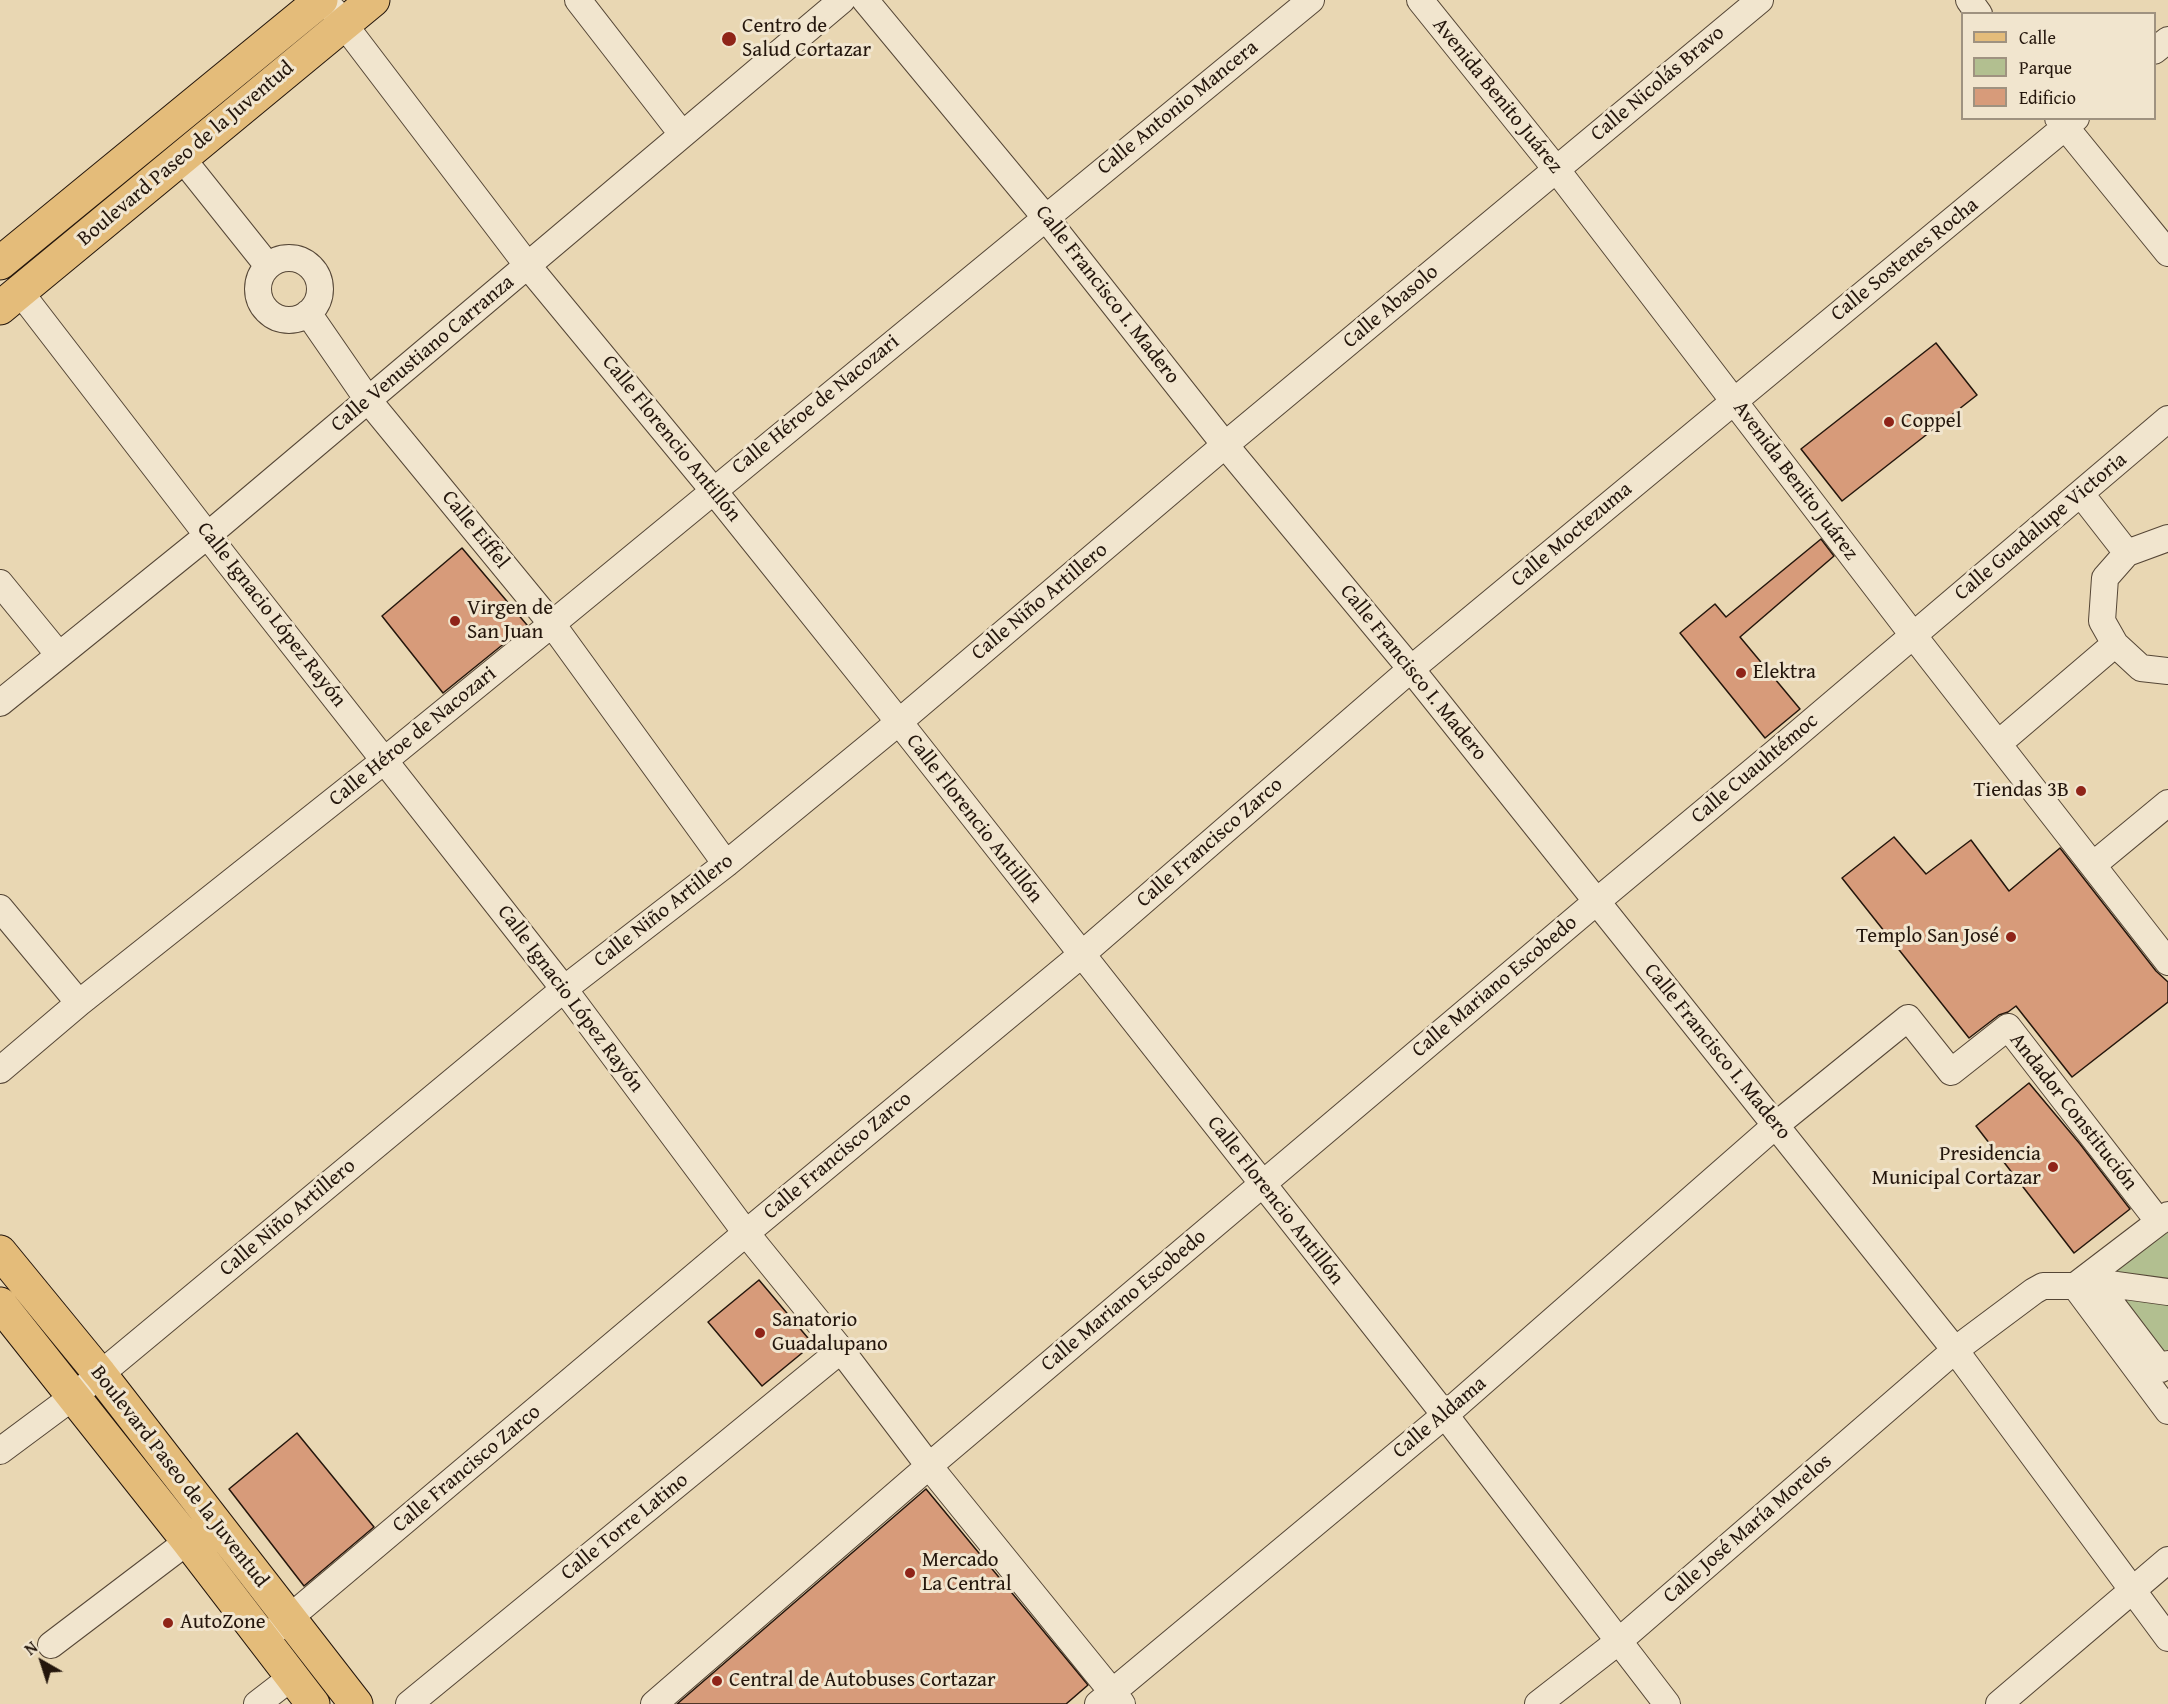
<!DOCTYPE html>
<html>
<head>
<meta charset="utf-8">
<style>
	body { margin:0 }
	#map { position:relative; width:2168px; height:1704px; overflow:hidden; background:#e9d7b3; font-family:"Gentium Book Plus",serif }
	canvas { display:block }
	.legend { position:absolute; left:1961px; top:12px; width:195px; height:108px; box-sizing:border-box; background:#f1e5ce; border:2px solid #9f9280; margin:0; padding:8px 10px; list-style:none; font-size:18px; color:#24160c }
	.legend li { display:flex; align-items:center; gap:12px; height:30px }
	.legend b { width:30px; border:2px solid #9f9280 }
	.north { position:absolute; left:12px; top:1632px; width:60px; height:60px; -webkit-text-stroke:4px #f1e5ce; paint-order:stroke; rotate:321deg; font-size:16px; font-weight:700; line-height:24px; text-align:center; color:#24160c }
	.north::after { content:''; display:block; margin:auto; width:21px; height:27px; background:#24160c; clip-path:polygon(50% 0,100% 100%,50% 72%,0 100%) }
</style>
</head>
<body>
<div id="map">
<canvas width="2168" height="1704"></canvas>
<ul class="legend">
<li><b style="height:8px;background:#e4bc7a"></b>Calle</li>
<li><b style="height:16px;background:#b2bf90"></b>Parque</li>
<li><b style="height:16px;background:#d79b7a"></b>Edificio</li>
</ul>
<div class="north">N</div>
</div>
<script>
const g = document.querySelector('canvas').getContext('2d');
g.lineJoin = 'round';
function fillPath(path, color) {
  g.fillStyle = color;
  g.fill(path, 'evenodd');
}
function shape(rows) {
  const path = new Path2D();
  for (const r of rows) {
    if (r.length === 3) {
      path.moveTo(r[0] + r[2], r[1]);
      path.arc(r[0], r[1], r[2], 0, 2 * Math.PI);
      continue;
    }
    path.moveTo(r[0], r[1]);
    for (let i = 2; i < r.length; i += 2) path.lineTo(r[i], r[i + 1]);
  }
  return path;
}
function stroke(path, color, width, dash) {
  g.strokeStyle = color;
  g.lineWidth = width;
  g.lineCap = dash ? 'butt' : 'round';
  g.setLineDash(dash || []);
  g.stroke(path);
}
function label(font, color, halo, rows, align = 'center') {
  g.font = font + ' "Gentium Book Plus",serif';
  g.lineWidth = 6;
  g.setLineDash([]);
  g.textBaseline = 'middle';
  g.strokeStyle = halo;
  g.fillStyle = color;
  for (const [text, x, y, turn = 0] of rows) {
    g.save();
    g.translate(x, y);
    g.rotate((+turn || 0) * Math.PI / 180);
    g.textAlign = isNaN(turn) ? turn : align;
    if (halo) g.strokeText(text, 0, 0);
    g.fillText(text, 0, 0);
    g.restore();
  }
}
fillPath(shape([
	[2168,1223,2168,1378,2095,1282]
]), '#b2bf90');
const building = shape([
	[1936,343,1977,395,1842,501,1801,449,1936,343],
	[1821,539,1834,556,1740,637,1800,709,1765,738,1680,633,1715,604,1726,617,1821,539],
	[462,548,527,625,443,693,382,616,462,548],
	[1894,837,1926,874,1971,840,2009,891,2060,848,2156,971,2168,982,2168,1002,2072,1077,2016,1006,2008,1012,1999,1015,1969,1038,1842,878,1894,837],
	[2029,1083,2080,1144,2130,1209,2074,1253,1976,1126,2029,1083],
	[759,1280,813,1344,762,1386,708,1322,759,1280],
	[297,1433,374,1527,304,1586,229,1489,297,1433],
	[926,1489,1088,1685,1066,1704,677,1704,926,1489]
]);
fillPath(building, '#d79b7a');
stroke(building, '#24160c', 1.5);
const minor = shape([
	[578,0,682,134],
	[865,0,1045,217,1225,445,1411,669,1955,1350,2168,1638],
	[1420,0,1556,169,1913,635,2168,962],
	[1969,0,1979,14],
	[333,10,528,266,713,490,899,722,1445,1415,1667,1704],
	[2154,51,2168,40],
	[2058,118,2168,253],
	[181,157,268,266],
	[289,289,31],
	[20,292,225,558,564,989,746,1233,841,1350,929,1466,1122,1704],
	[308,313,368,400,552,624,726,864],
	[2081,494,2127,553],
	[2168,538,2127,553,2105,578,2102,621,2115,644,2141,668,2168,671],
	[0,583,59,655],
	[0,703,208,535,842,0],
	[1999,743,2115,644],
	[2093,865,2168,803],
	[0,908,79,1003],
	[0,1070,79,1003,385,760,552,624,1311,0],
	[2075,1286,2168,1411],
	[2168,1292,2095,1282,2161,1369,2168,1364],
	[0,1451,74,1396,564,989,726,864,899,722,1225,445,1760,0],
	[275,1630,746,1233,1081,955,1411,669,2076,118],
	[51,1645,188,1541],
	[257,1704,292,1677],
	[409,1704,841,1350],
	[654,1704,929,1466,1596,902,1776,752,2168,419],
	[1098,1704,1445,1415,1776,1125,1908,1018,1951,1072,2008,1027,2159,1222],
	[1538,1704,1619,1641,1955,1350,2034,1291,2043,1286,2075,1286,2168,1215],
	[1999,1704,2168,1560]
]);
const major = shape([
	[0,263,321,0],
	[0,308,373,0],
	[0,1252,100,1374,356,1704],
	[0,1304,188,1541,313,1704]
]);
stroke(minor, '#554636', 28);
stroke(major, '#24160c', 35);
stroke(minor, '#f1e5ce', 26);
stroke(major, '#e4bc7a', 33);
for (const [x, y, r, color] of [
	[729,39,8,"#8f2418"],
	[1889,422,6,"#8f2418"],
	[455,621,6,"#8f2418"],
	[1741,673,6,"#8f2418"],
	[2081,791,6,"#8f2418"],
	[2011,937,6,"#8f2418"],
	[2053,1167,6,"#8f2418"],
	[760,1333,6,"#8f2418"],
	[910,1573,6,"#8f2418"],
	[168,1623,6,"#8f2418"],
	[717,1681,6,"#8f2418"]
]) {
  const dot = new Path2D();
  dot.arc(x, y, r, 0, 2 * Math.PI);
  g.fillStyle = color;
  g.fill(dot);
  stroke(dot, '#f1e5ce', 2);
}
label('21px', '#24160c', '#f1e5ce', [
	["Centro de",742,27],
	["Salud Cortazar",742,51],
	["Coppel",1901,422],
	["Virgen de",467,609],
	["San Juan",467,633],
	["Elektra",1753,673],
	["Tiendas 3B",2069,791,"right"],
	["Templo San José",1999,937,"right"],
	["Presidencia",2041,1155,"right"],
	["Municipal Cortazar",2041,1179,"right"],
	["Sanatorio",772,1321],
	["Guadalupano",772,1345],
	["Mercado",922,1561],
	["La Central",922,1585],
	["AutoZone",180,1623],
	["Central de Autobuses Cortazar",729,1681]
], 'left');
label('21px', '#24160c', '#f1e5ce', [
	["Calle Nicolás Bravo",1658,84,-40],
	["Avenida Benito Juárez",1497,96,51],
	["Calle Antonio Mancera",1178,108,-39],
	["Boulevard Paseo de la Juventud",186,154,-40],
	["Calle Sostenes Rocha",1905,260,-39],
	["Calle Francisco I. Madero",1107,295,52],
	["Calle Abasolo",1391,307,-40],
	["Calle Venustiano Carranza",423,354,-40],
	["Calle Héroe de Nacozari",816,405,-39],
	["Calle Florencio Antillón",671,439,51],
	["Avenida Benito Juárez",1795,481,53],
	["Calle Guadalupe Victoria",2041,527,-40],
	["Calle Eiffel",475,530,51],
	["Calle Moctezuma",1572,535,-40],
	["Calle Niño Artillero",1040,602,-40],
	["Calle Ignacio López Rayón",271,615,52],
	["Calle Francisco I. Madero",1413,673,51],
	["Calle Héroe de Nacozari",413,737,-39],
	["Calle Cuauhtémoc",1755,769,-40],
	["Calle Florencio Antillón",974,819,52],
	["Calle Francisco Zarco",1210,843,-41],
	["Calle Niño Artillero",664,911,-38],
	["Calle Mariano Escobedo",1495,987,-40],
	["Calle Ignacio López Rayón",570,999,53],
	["Calle Francisco I. Madero",1717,1052,51],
	["Andador Constitución",2073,1112,52],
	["Calle Francisco Zarco",838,1156,-40],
	["Calle Florencio Antillón",1275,1201,52],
	["Calle Niño Artillero",288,1218,-40],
	["Calle Mariano Escobedo",1124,1301,-40],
	["Calle Aldama",1440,1418,-40],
	["Calle Francisco Zarco",467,1469,-40],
	["Boulevard Paseo de la Juventud",179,1477,52],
	["Calle Torre Latino",625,1527,-39],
	["Calle José María Morelos",1748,1529,-41]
]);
</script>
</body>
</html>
